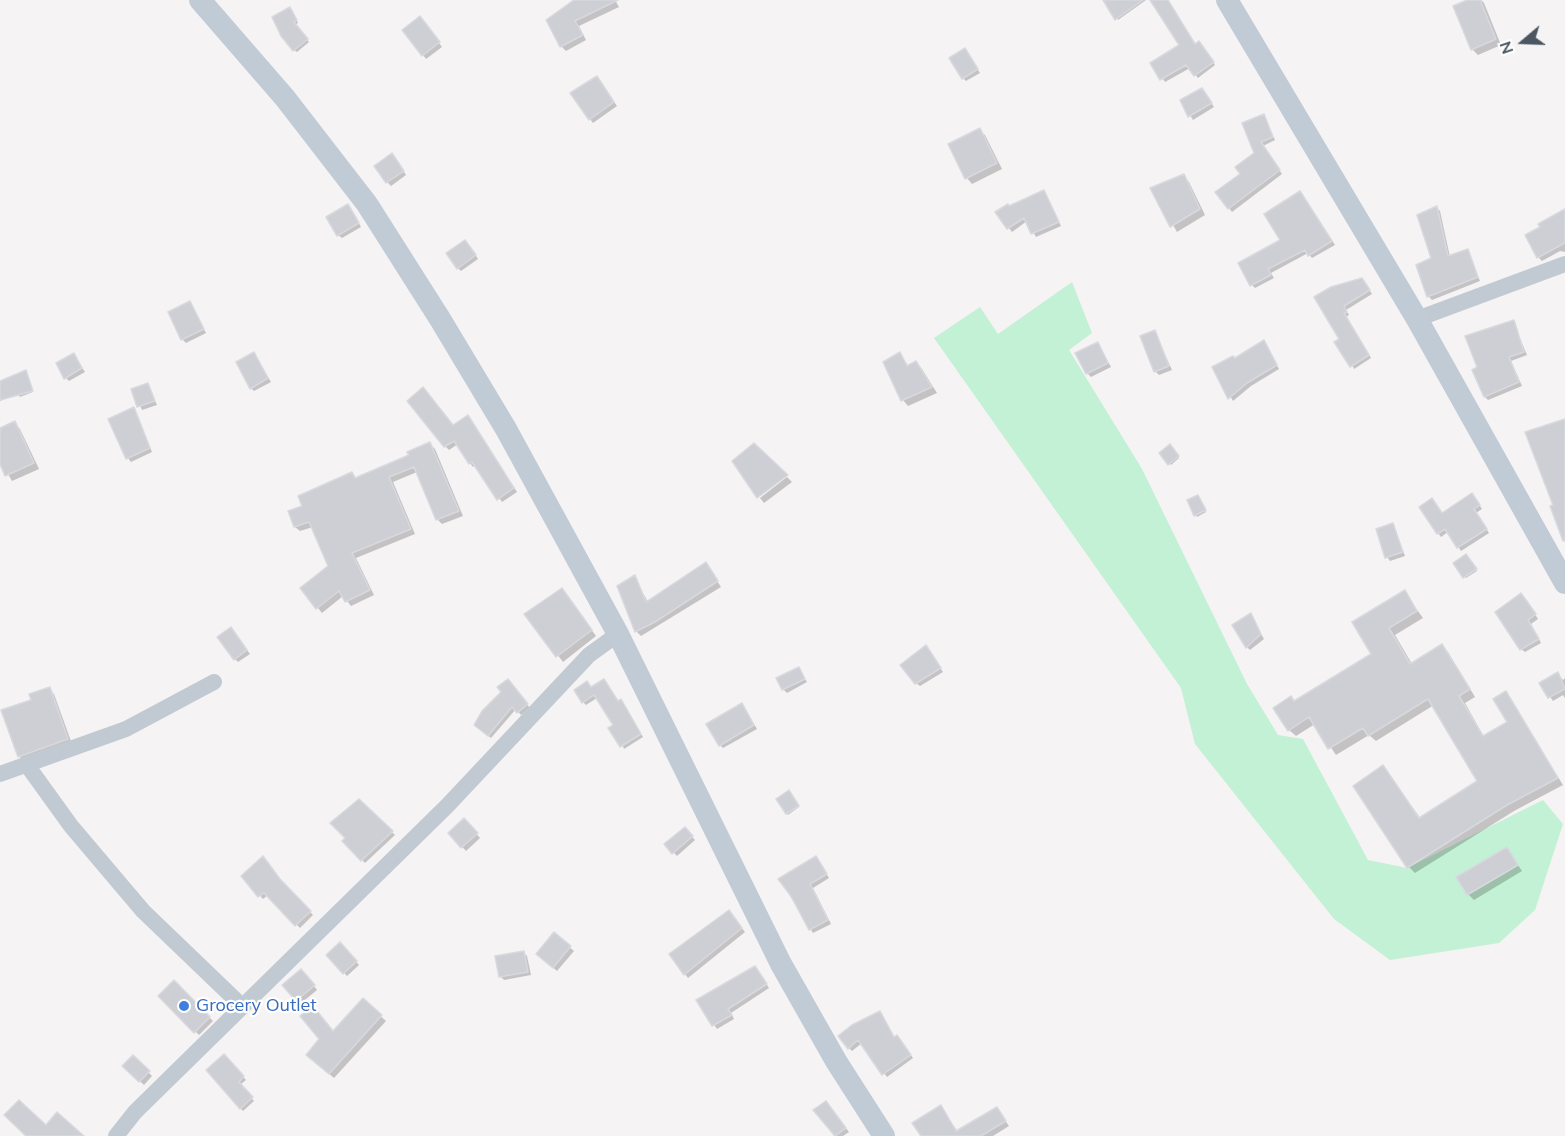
<!DOCTYPE html>
<html>
<head>
<meta charset="utf-8">
<style>
	body { margin:0 }
	#map { position:relative; width:1565px; height:1136px; overflow:hidden; background:#f5f3f3; font-family:Mulish,sans-serif }
	canvas { display:block }
	.north { position:absolute; left:1493px; top:12px; width:60px; height:60px; -webkit-text-stroke:4px #fff; paint-order:stroke; rotate:251deg; font-size:16px; font-weight:700; line-height:24px; text-align:center; color:#4a5661 }
	.north::after { content:''; display:block; margin:auto; width:21px; height:27px; background:#4a5661; clip-path:polygon(50% 0,100% 100%,50% 72%,0 100%) }
</style>
</head>
<body>
<div id="map">
<canvas width="1565" height="1136"></canvas>
<div class="north">N</div>
</div>
<script>
const g = document.querySelector('canvas').getContext('2d');
g.lineJoin = 'round';
function fillPath(path, color) {
  g.fillStyle = color;
  g.fill(path, 'evenodd');
}
function shape(rows) {
  const path = new Path2D();
  for (const r of rows) {
    path.moveTo(r[0], r[1]);
    for (let i = 2; i < r.length; i += 2) path.lineTo(r[i], r[i + 1]);
  }
  return path;
}
function stroke(path, color, width, dash) {
  g.strokeStyle = color;
  g.lineWidth = width;
  g.lineCap = dash ? 'butt' : 'round';
  g.setLineDash(dash || []);
  g.stroke(path);
}
function label(font, color, halo, rows, align = 'center') {
  g.font = font + ' Mulish,sans-serif';
  g.lineWidth = 4.5;
  g.setLineDash([]);
  g.textBaseline = 'middle';
  g.strokeStyle = halo;
  g.fillStyle = color;
  for (const [text, x, y, turn = 0] of rows) {
    g.save();
    g.translate(x, y);
    g.rotate((+turn || 0) * Math.PI / 180);
    g.textAlign = isNaN(turn) ? turn : align;
    if (halo) g.strokeText(text, 0, 0);
    g.fillText(text, 0, 0);
    g.restore();
  }
}
fillPath(shape([
	[1072,282,1092,333,1069,350,1142,469,1247,684,1278,735,1303,739,1368,860,1407,868,1543,800,1563,824,1535,910,1499,943,1390,960,1334,919,1195,744,1181,688,934,338,980,307,998,334]
]), '#c3f1d5');
fillPath(shape([
	[576,0,615,0,619,7,579,26,586,40,566,51,561,46],
	[1114,0,1146,0,1118,20],
	[1471,0,1481,0,1484,3,1501,45,1478,55,1472,49],
	[292,12,298,23,295,25,309,42,297,52,294,50],
	[1176,13,1196,45,1202,46,1215,65,1198,78,1190,68,1165,82,1152,63,1181,45],
	[423,21,442,47,426,59,423,55],
	[965,50,980,73,966,81,963,78],
	[597,78,617,106,593,123,590,119],
	[1205,94,1214,107,1193,120,1182,101],
	[1263,116,1275,140,1263,146,1282,174,1232,212,1229,208,1242,175,1256,154],
	[979,130,985,135,1002,169,972,184,967,178],
	[396,159,406,175,391,186,387,182],
	[1183,176,1189,182,1205,215,1177,232,1152,188],
	[1044,192,1061,226,1036,237,1027,221,1012,232,997,212],
	[1303,197,1335,245,1312,258,1308,253,1271,273,1274,278,1255,288,1252,285,1283,240],
	[1437,208,1440,211,1450,257,1467,251,1480,281,1432,300,1428,296],
	[351,209,361,227,342,238,338,235],
	[1565,211,1565,252,1560,251,1542,261,1538,257],
	[469,245,478,259,461,271,458,268],
	[1365,283,1372,294,1346,310,1349,315,1346,317,1371,358,1354,369,1341,339,1316,298],
	[190,303,206,333,186,343,182,339],
	[1513,322,1527,355,1511,361,1522,386,1488,400,1485,397,1479,368],
	[1155,332,1172,370,1159,375,1155,371],
	[1264,342,1279,369,1251,386,1233,401,1214,367,1235,360],
	[1098,344,1111,367,1091,377,1087,373],
	[254,354,271,382,254,391,251,388],
	[900,354,909,367,916,363,922,369,937,393,908,406,903,400],
	[73,355,85,372,69,381,66,378],
	[27,374,33,392,20,397,18,394,0,401,0,383],
	[148,385,157,405,142,410,133,390],
	[134,408,152,452,131,462,128,458],
	[472,421,517,492,502,502,476,465,473,467,470,463,458,444,449,450,445,446,453,426],
	[15,423,20,429,39,469,12,481,0,460,0,430],
	[430,444,435,449,463,516,442,524,437,519,417,472,393,482,415,534,356,558,374,595,351,606,343,596,322,613,302,588,329,567,313,527,300,531,295,527,304,507,352,474,357,479,411,456],
	[1170,446,1179,458,1171,465,1161,453],
	[787,477,792,482,764,503,760,498],
	[1199,498,1206,512,1197,517,1189,501],
	[1476,499,1482,509,1476,513,1489,533,1461,551,1448,532,1441,537,1438,533,1443,515],
	[1393,525,1405,556,1390,561,1387,557],
	[1467,557,1477,571,1466,578,1455,563],
	[706,564,721,587,641,636,636,631,634,577,648,602],
	[1404,592,1423,618,1395,635,1412,664,1442,646,1448,652,1475,697,1465,703,1484,737,1509,723,1506,693,1563,785,1514,811,1415,873,1409,867,1383,767,1421,819,1479,782,1434,705,1376,741,1369,735,1336,755,1315,724,1296,736,1289,730,1295,703,1374,655],
	[567,596,596,636,563,662,527,614],
	[1525,599,1538,619,1531,624,1541,643,1525,652,1521,649],
	[1250,615,1264,639,1250,650,1247,647],
	[235,633,250,654,238,662,235,659],
	[929,651,943,672,920,686,916,683],
	[799,669,807,682,787,693,783,689],
	[1558,674,1563,680,1565,678,1565,698,1563,695,1553,701,1541,683],
	[604,681,619,702,624,704,643,737,624,749,615,725,597,698,586,705,583,702],
	[511,684,530,708,521,715,516,709,491,738,479,728],
	[49,689,54,694,72,744,24,761,19,756,33,701],
	[745,709,757,729,723,748,720,745],
	[790,793,799,807,788,815,787,813],
	[359,801,395,835,365,863,344,841],
	[464,820,480,838,466,851,450,833],
	[685,829,695,840,677,856,666,844],
	[1507,849,1522,871,1474,900,1468,894],
	[819,861,829,878,813,888,831,924,813,933,780,880],
	[243,876,283,884,313,915,300,928,268,895,263,899],
	[732,916,745,932,688,978,685,974],
	[554,934,574,951,557,971,541,957],
	[340,944,359,965,347,976,328,955],
	[524,953,527,956,531,975,504,980,500,976],
	[755,967,769,988,731,1013,734,1019,717,1029,698,1001],
	[305,974,317,990,300,1004,284,985],
	[174,982,213,1021,199,1035,160,996],
	[363,1000,386,1021,334,1078,312,1059],
	[880,1013,895,1038,900,1040,913,1058,887,1077,862,1043,852,1051,849,1048],
	[224,1056,246,1080,240,1085,254,1101,243,1111,208,1071],
	[133,1057,152,1076,144,1085,124,1066],
	[826,1103,849,1132,843,1136,834,1136,815,1111],
	[941,1107,958,1132,997,1109,1009,1126,993,1136,922,1136]
]), '#0003');
const building = shape([
	[574,0,618,0,575,21,583,35,560,47,546,20,574,0],
	[1103,0,1143,0,1115,20,1103,0],
	[1150,0,1168,0,1195,44,1199,41,1214,62,1194,76,1186,65,1160,80,1150,63,1179,45,1150,0],
	[1467,0,1480,0,1496,39,1471,50,1453,6,1467,0],
	[290,7,297,20,294,22,308,39,293,51,281,36,272,17,290,7],
	[420,16,440,42,422,56,402,30,420,16],
	[965,48,978,69,962,79,949,58,965,48],
	[597,76,614,102,589,120,570,93,597,76],
	[1202,88,1212,103,1188,117,1180,100,1202,88],
	[1264,114,1273,137,1261,142,1280,170,1228,209,1215,192,1240,174,1235,167,1254,153,1242,123,1264,114],
	[980,128,997,163,965,179,948,144,980,128],
	[392,153,404,171,386,183,374,166,392,153],
	[1184,174,1200,209,1170,227,1150,188,1184,174],
	[1044,190,1059,222,1031,234,1024,218,1007,229,995,212,1008,204,1009,206,1044,190],
	[1300,191,1332,241,1308,256,1305,250,1268,269,1271,275,1250,286,1238,263,1280,240,1264,214,1300,191],
	[348,204,359,223,337,236,326,217,348,204],
	[1437,206,1448,256,1468,249,1478,277,1427,297,1416,265,1431,258,1417,215,1437,206],
	[1565,209,1565,243,1537,258,1525,235,1540,227,1538,224,1565,209],
	[465,240,476,255,457,269,446,253,465,240],
	[1362,278,1370,290,1344,306,1347,312,1344,313,1369,355,1350,367,1334,342,1339,339,1314,297,1331,287,1362,278],
	[190,301,204,329,181,340,168,312,190,301],
	[1514,320,1524,352,1509,357,1519,382,1484,397,1472,370,1477,367,1465,336,1514,320],
	[1155,330,1169,366,1154,372,1140,336,1155,330],
	[1264,340,1277,365,1247,383,1228,399,1212,367,1233,356,1235,358,1264,340],
	[1098,342,1108,363,1086,374,1075,353,1098,342],
	[254,352,268,378,250,389,236,362,254,352],
	[900,352,907,366,916,361,932,387,901,401,883,362,900,352],
	[74,353,82,368,64,379,56,363,74,353],
	[26,370,33,391,0,400,0,381,26,370],
	[148,383,155,401,137,407,131,389,148,383],
	[423,387,453,425,468,415,514,488,497,500,472,462,469,464,454,441,444,447,407,401,423,387],
	[134,407,150,448,126,459,108,419,134,407],
	[1565,419,1565,541,1563,541,1550,506,1553,505,1525,432,1565,419],
	[15,421,34,463,5,476,0,464,0,428,15,421],
	[430,442,459,511,436,520,414,467,389,477,411,529,352,553,370,590,345,602,339,591,316,609,300,588,328,566,309,522,294,527,288,511,302,506,298,496,352,472,355,478,409,455,407,452,430,442],
	[754,443,788,475,757,498,732,461,754,443],
	[1170,444,1179,456,1168,465,1159,453,1170,444],
	[1472,493,1480,505,1474,509,1487,529,1457,548,1445,529,1437,534,1419,507,1432,498,1442,513,1472,493],
	[1198,495,1206,510,1194,516,1187,500,1198,495],
	[1393,523,1403,552,1385,558,1376,529,1393,523],
	[1466,554,1477,569,1463,578,1453,563,1466,554],
	[706,562,718,581,655,622,635,632,617,586,635,575,646,602,706,562],
	[562,588,592,630,556,657,524,614,562,588],
	[1405,590,1417,611,1389,628,1410,664,1442,644,1470,689,1459,696,1483,736,1507,722,1493,699,1506,691,1558,778,1507,805,1407,868,1353,786,1383,765,1419,818,1477,781,1428,699,1368,736,1363,728,1328,749,1309,717,1288,731,1273,708,1291,696,1294,701,1371,654,1352,622,1405,590],
	[1521,593,1536,614,1528,620,1539,639,1520,650,1495,612,1521,593],
	[1251,613,1261,634,1246,648,1232,625,1251,613],
	[231,627,247,650,234,660,217,637,231,627],
	[926,645,941,668,915,684,900,665,926,645],
	[799,667,805,679,782,690,776,678,799,667],
	[1558,672,1565,689,1548,698,1539,683,1558,672],
	[508,679,528,704,517,713,512,707,488,736,474,725,482,711,501,692,497,687,508,679],
	[604,679,618,701,621,699,641,734,620,747,608,728,613,725,594,695,582,703,574,690,587,681,591,687,604,679],
	[50,687,68,739,18,757,1,710,31,700,29,694,50,687],
	[742,703,754,725,719,746,706,724,742,703],
	[789,790,799,806,786,814,776,799,789,790],
	[359,799,393,831,361,861,342,841,345,838,330,823,359,799],
	[464,818,478,833,461,848,448,833,464,818],
	[685,827,693,836,672,854,664,844,685,827],
	[1507,847,1518,865,1467,895,1456,877,1507,847],
	[263,856,280,879,311,911,295,926,264,893,258,897,241,876,263,856],
	[816,856,827,874,810,884,828,920,809,930,791,896,778,879,816,856],
	[729,910,742,928,684,975,669,954,729,910],
	[554,932,571,946,553,968,536,954,554,932],
	[340,942,357,961,343,974,326,955,340,942],
	[524,951,528,972,499,977,495,956,524,951],
	[755,966,767,984,728,1009,732,1015,712,1026,696,1000,755,966],
	[301,969,315,985,296,1001,282,985,301,969],
	[174,980,210,1017,194,1033,158,996,174,980],
	[363,998,382,1015,329,1074,306,1055,319,1039,300,1016,313,1006,333,1031,363,998],
	[880,1011,894,1037,897,1035,911,1055,882,1075,858,1040,848,1049,838,1036,852,1025,880,1011],
	[224,1054,244,1076,239,1082,253,1097,240,1109,206,1070,224,1054],
	[133,1055,150,1071,139,1082,122,1066,133,1055],
	[19,1100,46,1125,57,1112,84,1136,26,1136,4,1115,19,1100],
	[826,1101,846,1128,835,1136,813,1110,826,1101],
	[941,1105,956,1131,997,1107,1006,1121,981,1136,921,1136,912,1123,941,1105]
]);
fillPath(building, '#cdcfd5');
stroke(building, '#d7d9de', 1.5);
stroke(shape([
	[1417,319,1565,264],
	[27,765,71,826,143,911,243,1007],
	[0,774,126,729,214,682],
	[116,1136,135,1112,447,806,589,655,618,634]
]), '#c1cad2', 16);
stroke(shape([
	[200,0,285,98,367,204,440,319,506,429,618,634,781,964,836,1061,884,1136],
	[1227,0,1417,319,1565,583]
]), '#c1cbd6', 22);
for (const [x, y, r, color] of [
	[184,1006,6,"#3f7fe0"]
]) {
  const dot = new Path2D();
  dot.arc(x, y, r, 0, 2 * Math.PI);
  g.fillStyle = color;
  g.fill(dot);
  stroke(dot, '#fff', 2);
}
label('18px', '#366cbe', '#fff', [
	["Grocery Outlet",196,1006]
], 'left');
</script>
</body>
</html>
